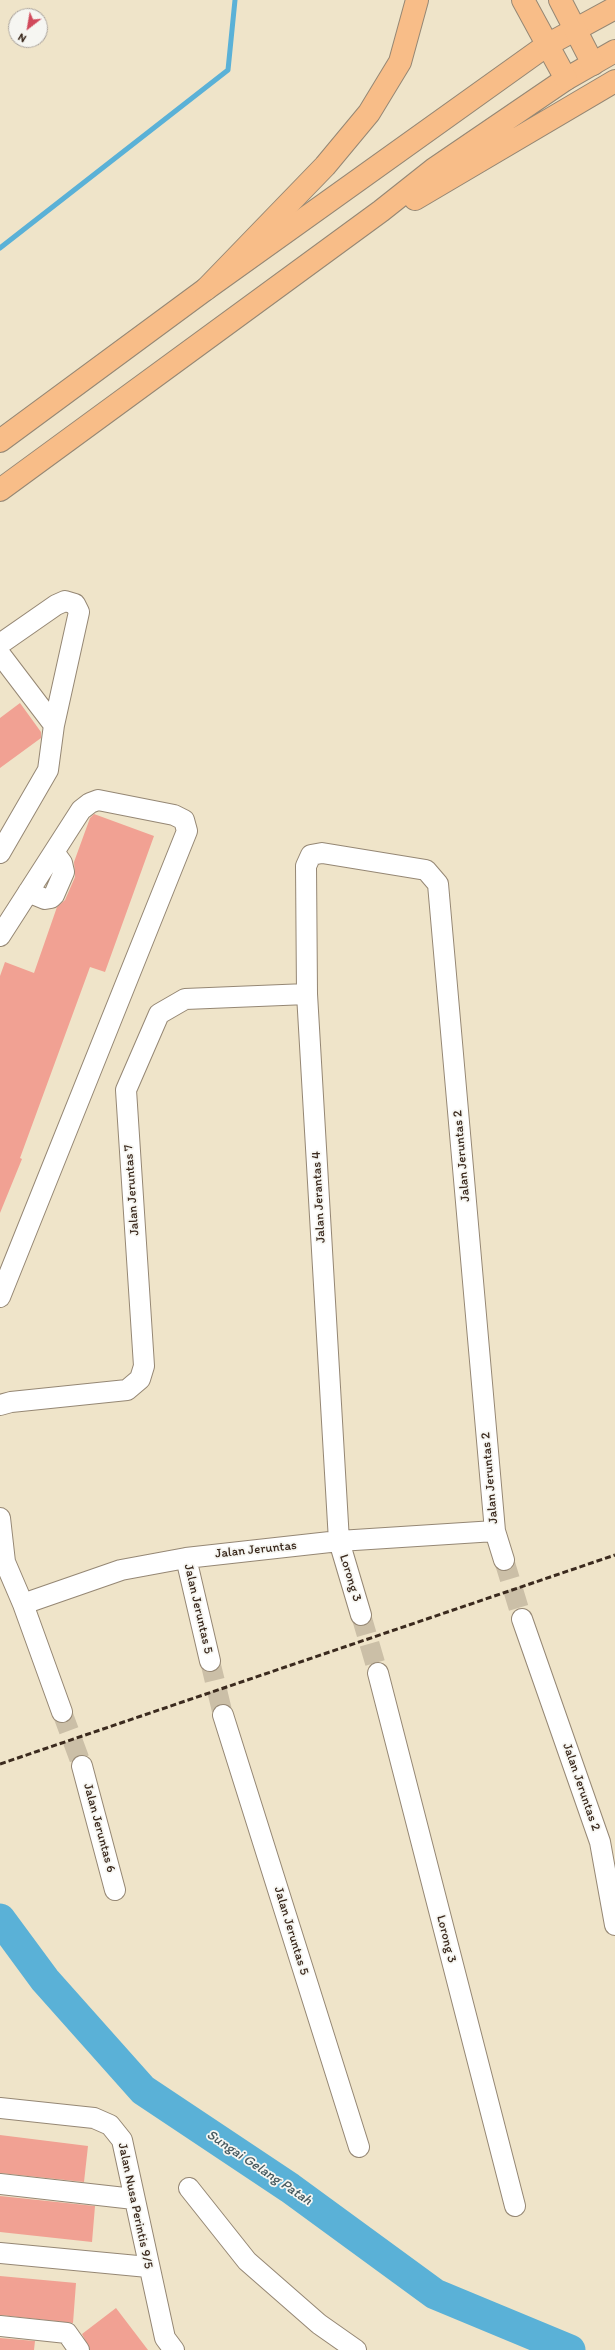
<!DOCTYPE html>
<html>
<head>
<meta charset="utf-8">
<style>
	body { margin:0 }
	#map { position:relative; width:615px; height:2350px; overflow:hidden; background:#efe4c9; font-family:Itim,sans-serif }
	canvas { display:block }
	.north { position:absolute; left:8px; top:8px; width:40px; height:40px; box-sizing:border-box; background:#f6f6f2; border:1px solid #aba49d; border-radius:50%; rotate:211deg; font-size:11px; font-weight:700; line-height:16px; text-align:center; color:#3b2a1e }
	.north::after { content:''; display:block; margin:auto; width:14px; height:18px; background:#d1495b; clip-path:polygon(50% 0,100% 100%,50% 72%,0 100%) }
</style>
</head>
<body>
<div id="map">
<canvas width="615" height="2350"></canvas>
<div class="north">N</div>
</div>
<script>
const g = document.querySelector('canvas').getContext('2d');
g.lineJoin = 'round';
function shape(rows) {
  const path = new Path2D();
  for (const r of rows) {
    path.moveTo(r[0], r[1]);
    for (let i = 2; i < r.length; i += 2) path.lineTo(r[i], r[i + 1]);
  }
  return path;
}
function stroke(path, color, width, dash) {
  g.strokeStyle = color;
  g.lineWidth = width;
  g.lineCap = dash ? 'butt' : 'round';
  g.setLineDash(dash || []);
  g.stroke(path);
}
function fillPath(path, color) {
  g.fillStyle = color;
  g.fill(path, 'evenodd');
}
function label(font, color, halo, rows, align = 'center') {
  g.font = font + ' Itim,sans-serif';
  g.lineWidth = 3.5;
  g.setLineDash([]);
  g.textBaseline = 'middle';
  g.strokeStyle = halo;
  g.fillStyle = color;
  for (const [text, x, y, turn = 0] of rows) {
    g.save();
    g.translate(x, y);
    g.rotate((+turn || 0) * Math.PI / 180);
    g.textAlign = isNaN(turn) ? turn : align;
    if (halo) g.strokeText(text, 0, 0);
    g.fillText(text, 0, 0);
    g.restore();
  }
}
stroke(shape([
	[0,248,228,70,235,0]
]), '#5ab1d7', 5);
stroke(shape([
	[0,1919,45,1980,143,2090,290,2188,435,2294,570,2350]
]), '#5ab1d7', 31);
fillPath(shape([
	[20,703,41,732,41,738,0,768,0,718],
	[94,814,154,836,105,972,90,967,20,1158,22,1159,0,1213,0,976,5,962,34,973,57,907,65,900,75,877,74,862,90,818],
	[0,2135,88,2146,84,2182,0,2173],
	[0,2196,95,2206,92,2242,0,2232],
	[0,2276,76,2283,73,2323,0,2315],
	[116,2308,148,2350,90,2350,82,2334],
	[0,2338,35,2341,34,2350,0,2350]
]), '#f1a193');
stroke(shape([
	[504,1560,522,1619],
	[361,1615,378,1673],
	[210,1661,223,1715],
	[62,1712,82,1766]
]), '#cbbfa7', 20, [20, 10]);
const minor = shape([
	[0,644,56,605,65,601,75,604,79,612,54,725,48,770,0,853],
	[0,654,54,725],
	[28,892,45,899,51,898,54,895,64,872,62,863,54,852],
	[0,936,81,810,90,803,98,800,174,815,184,820,187,831,0,1297],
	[0,1405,11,1402,127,1390,140,1379,144,1366,126,1090,159,1014,185,999,307,994],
	[0,1518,5,1562,23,1604,62,1712],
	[186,1558,210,1661],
	[23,1604,121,1570,186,1558,339,1541,495,1531],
	[361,1615,339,1541,307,994,306,866,311,855,322,853,426,870,438,884,495,1531,504,1560],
	[522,1619,600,1842,615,1925],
	[378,1673,515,2206],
	[223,1715,359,2147],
	[82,1766,115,1890],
	[0,2108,94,2118,110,2125,122,2140,165,2338,174,2350],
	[0,2184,134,2199],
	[189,2188,247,2261,319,2324,356,2350],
	[0,2253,148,2267],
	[0,2326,67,2333,79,2350]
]);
const major = shape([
	[415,199,615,81],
	[0,441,206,289,547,45,615,8],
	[0,490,381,211,434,169,566,79,615,51]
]);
const highway = shape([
	[523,0,566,79],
	[560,0,593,64],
	[206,289,325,166,369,113,400,62,417,0]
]);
stroke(minor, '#958774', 22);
stroke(major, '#958774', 24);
stroke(highway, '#958774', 24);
stroke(minor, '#fff', 20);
stroke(major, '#f8bd88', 22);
stroke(highway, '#f8bd88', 22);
stroke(shape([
	[0,1764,615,1555]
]), '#3b2a1e', 3, [6, 3]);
label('13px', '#3b2a1e', '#f6f6f2', [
	["Jalan Jeruntas 2",462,1156,-95],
	["Jalan Jeruntas 7",132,1190,-94],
	["Jalan Jerantas 4",319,1197,-93],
	["Jalan Jeruntas 2",490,1478,-95],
	["Jalan Jeruntas",256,1550,-6],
	["Lorong 3",350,1578,73],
	["Jalan Jeruntas 5",198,1609,77],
	["Jalan Jeruntas 2",581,1787,71],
	["Jalan Jeruntas 6",99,1828,75],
	["Jalan Jeruntas 5",291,1931,73],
	["Lorong 3",446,1939,76],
	["Jalan Nusa Perintis 9/5",135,2206,78]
]);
label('italic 14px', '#46595f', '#f6f6f2', [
	["Sungai Gelang Patah",259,2168,34]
]);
</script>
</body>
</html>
